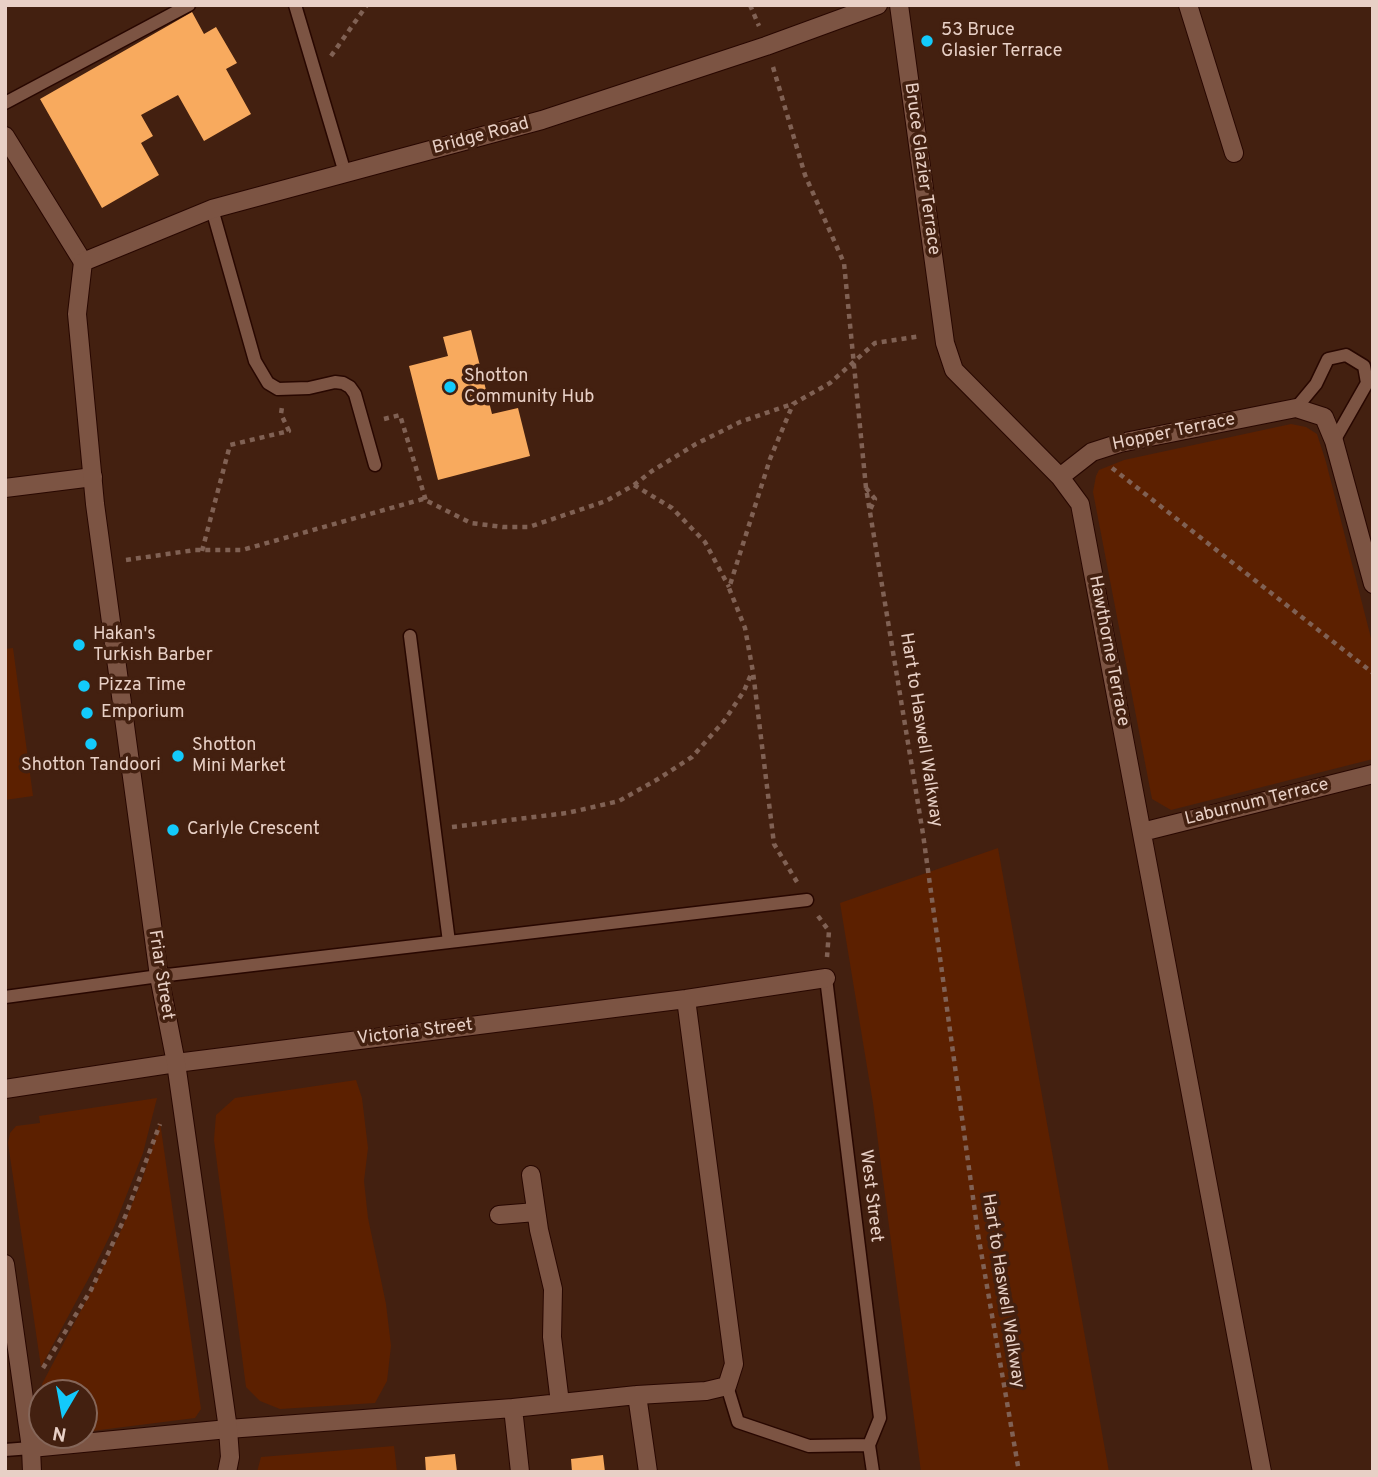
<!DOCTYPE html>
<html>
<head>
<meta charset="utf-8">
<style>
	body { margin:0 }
	#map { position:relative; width:1378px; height:1477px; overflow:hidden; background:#432010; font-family:Overpass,sans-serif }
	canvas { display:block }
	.frame { position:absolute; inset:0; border:7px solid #e8d0c6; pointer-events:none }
	.north { position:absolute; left:28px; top:1379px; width:70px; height:70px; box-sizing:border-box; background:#432010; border:2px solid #856659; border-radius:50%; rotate:190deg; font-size:19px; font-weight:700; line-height:28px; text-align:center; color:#e8d0c6 }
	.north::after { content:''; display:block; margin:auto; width:24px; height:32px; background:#13cafb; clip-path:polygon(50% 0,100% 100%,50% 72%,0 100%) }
</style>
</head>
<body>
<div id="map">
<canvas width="1378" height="1477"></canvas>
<div class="frame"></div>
<div class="north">N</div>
</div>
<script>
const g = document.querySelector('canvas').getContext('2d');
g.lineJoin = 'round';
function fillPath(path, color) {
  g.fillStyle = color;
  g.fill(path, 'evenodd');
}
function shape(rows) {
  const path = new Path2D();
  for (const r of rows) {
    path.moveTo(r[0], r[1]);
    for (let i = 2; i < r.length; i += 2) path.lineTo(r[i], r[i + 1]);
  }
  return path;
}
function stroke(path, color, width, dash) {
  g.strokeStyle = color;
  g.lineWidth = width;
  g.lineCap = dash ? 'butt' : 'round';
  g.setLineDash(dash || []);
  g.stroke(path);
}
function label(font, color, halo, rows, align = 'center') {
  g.font = font + ' Overpass,sans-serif';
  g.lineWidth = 7;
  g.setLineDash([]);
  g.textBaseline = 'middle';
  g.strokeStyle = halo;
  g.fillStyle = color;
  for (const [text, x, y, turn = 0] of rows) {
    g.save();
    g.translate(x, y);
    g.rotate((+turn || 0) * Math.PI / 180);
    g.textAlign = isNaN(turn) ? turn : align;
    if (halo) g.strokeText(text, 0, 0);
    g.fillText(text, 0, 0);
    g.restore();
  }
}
fillPath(shape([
	[1291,424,1306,427,1317,434,1326,462,1373,646,1373,759,1171,810,1152,799,1093,492,1096,476,1099,470,1124,460],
	[13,648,33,796,5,800,5,649],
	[998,848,1109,1472,921,1472,873,1103,840,903],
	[356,1080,362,1098,368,1148,364,1181,368,1218,386,1304,391,1346,387,1381,375,1403,280,1409,260,1401,246,1387,214,1140,216,1115,235,1098],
	[157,1098,143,1153,114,1227,93,1270,41,1367,8,1143,10,1133,16,1126,40,1123,39,1116],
	[160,1122,201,1409,195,1418,84,1432,84,1393,44,1393,42,1384,86,1301,119,1235,142,1180],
	[394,1446,397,1472,257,1472,261,1457]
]), '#5c2000');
fillPath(shape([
	[192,12,204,34,216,27,237,63,226,69,251,114,204,141,178,95,141,115,153,136,141,143,159,175,102,208,40,99],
	[471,330,492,414,518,408,530,456,438,480,409,366,448,356,443,337],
	[455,1454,457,1472,426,1472,425,1457],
	[603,1455,605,1472,572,1472,571,1459]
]), '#f8aa5e');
const service = shape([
	[295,5,345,173],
	[5,103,189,5],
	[212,209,255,361,268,383,278,389,309,388,335,382,343,383,350,387,355,394,375,465],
	[1296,408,1316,384,1328,359,1346,355,1364,366,1367,383,1334,441],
	[410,636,449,942],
	[5,997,159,976,807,900],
	[727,1386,738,1422,809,1446,869,1445,880,1418,826,978],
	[869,1445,873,1472],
	[5,1450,31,1448]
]);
const minor = shape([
	[899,5,945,343,954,370,1060,477,1080,504,1262,1472],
	[1188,5,1234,153],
	[5,136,83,262],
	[1060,477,1092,452,1120,443,1296,408,1324,417,1334,441,1373,584],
	[5,488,93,477],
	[1142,832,1373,774],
	[5,1089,176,1063,686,999,826,978],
	[531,1175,539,1230,553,1289,552,1337,560,1403],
	[499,1215,536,1212],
	[5,1264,31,1448,32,1472],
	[637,1395,648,1472],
	[513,1408,520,1472],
	[31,1448,228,1429,513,1408,637,1395,706,1391,727,1386,734,1364,686,999]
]);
const tertiary = shape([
	[227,1472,230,1457,228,1429,176,1063,159,976,95,504,77,314,83,262,212,209,542,120,766,46,878,5]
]);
stroke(service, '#280700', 15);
stroke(minor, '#280700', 20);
stroke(tertiary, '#280700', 20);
stroke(shape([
	[750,5,759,26],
	[331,56,367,5],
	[773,67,805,175,844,263,866,488,923,834,978,1234,1019,1472],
	[384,419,400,415,426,501],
	[1112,468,1373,673],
	[634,485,672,508,705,542,729,587],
	[866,488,875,499,870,510],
	[202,551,230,445,289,431,281,414,282,407],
	[126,560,195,550,242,550,423,499,471,523,503,527,529,527,606,501,634,485,652,471,696,444,740,422,792,404],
	[452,827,567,813,619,801,658,779,692,757,724,721,744,691,752,672],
	[797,882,774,844,753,672,745,628,729,588,770,459,793,404,830,383,875,343,921,336],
	[818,916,829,931,827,957],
	[43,1368,91,1290,125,1217,160,1124]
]), '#806154', 4.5, [5, 5]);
stroke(service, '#7c5443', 12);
stroke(minor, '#7c5443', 18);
stroke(tertiary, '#7c5443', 18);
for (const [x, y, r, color] of [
	[927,41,7,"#13cafb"],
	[450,387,7,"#13cafb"],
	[79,645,7,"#13cafb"],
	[84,686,7,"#13cafb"],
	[87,713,7,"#13cafb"],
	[91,744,7,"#13cafb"],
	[178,756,7,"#13cafb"],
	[173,830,7,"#13cafb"]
]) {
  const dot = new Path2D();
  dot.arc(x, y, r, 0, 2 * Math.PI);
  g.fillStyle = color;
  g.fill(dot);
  stroke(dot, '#432010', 2.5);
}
label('18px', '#e8d0c6', '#432010', [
	["53 Bruce",941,31],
	["Glasier Terrace",941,52],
	["Shotton",464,377],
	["Community Hub",464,398],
	["Hakan's",93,635],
	["Turkish Barber",93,656],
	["Pizza Time",98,686],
	["Emporium",101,713],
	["Shotton",192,746],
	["Mini Market",192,767],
	["Shotton Tandoori",91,766,"center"],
	["Carlyle Crescent",187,830]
], 'left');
label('18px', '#e8d0c6', '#432010', [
	["Bridge Road",481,137,-15],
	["Bruce Glazier Terrace",921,169,82],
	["Hopper Terrace",1174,433,-12],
	["Hawthorne Terrace",1108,651,79],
	["Hart to Haswell Walkway",920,730,81],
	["Laburnum Terrace",1257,803,-14],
	["Friar Street",160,975,81],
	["Victoria Street",415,1033,-7],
	["West Street",870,1196,83],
	["Hart to Haswell Walkway",1002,1291,81]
]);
</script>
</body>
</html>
